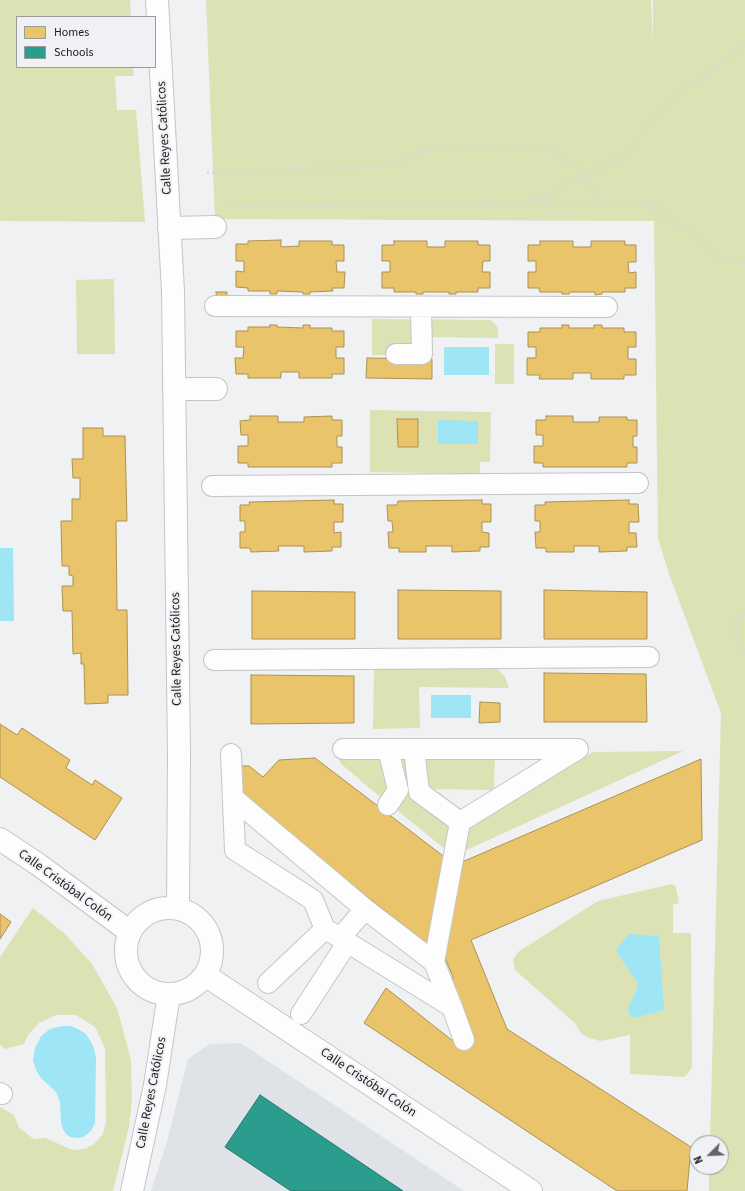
<!DOCTYPE html>
<html>
<head>
<meta charset="utf-8">
<style>
	body { margin:0 }
	#map { position:relative; width:745px; height:1191px; overflow:hidden; background:#f0f1f3; font-family:"Source Sans 3",sans-serif }
	canvas { display:block }
	.legend { position:absolute; left:16px; top:16px; width:140px; height:52px; box-sizing:border-box; background:#eff1f4; border:1px solid #9a9b9d; margin:0; padding:5px 7px; list-style:none; font-size:12px; color:#1a1a1b }
	.legend li { display:flex; align-items:center; gap:8px; height:20px }
	.legend b { width:20px; border:1px solid #9a9b9d }
	.north { position:absolute; left:689px; top:1135px; width:40px; height:40px; box-sizing:border-box; background:#eff1f4; border:1px solid #9a9b9d; border-radius:50%; rotate:246deg; font-size:11px; font-weight:700; line-height:16px; text-align:center; color:#1a1a1b }
	.north::after { content:''; display:block; margin:auto; width:14px; height:18px; background:#656567; clip-path:polygon(50% 0,100% 100%,50% 72%,0 100%) }
</style>
</head>
<body>
<div id="map">
<canvas width="745" height="1191"></canvas>
<ul class="legend">
<li><b style="height:11px;background:#e9c46a"></b>Homes</li>
<li><b style="height:11px;background:#2a9d8f"></b>Schools</li>
</ul>
<div class="north">N</div>
</div>
<script>
const g = document.querySelector('canvas').getContext('2d');
g.lineJoin = 'round';
function fillPath(path, color) {
  g.fillStyle = color;
  g.fill(path, 'evenodd');
}
function shape(rows) {
  const path = new Path2D();
  for (const r of rows) {
    if (r.length === 3) {
      path.moveTo(r[0] + r[2], r[1]);
      path.arc(r[0], r[1], r[2], 0, 2 * Math.PI);
      continue;
    }
    path.moveTo(r[0], r[1]);
    for (let i = 2; i < r.length; i += 2) path.lineTo(r[i], r[i + 1]);
  }
  return path;
}
function stroke(path, color, width, dash) {
  g.strokeStyle = color;
  g.lineWidth = width;
  g.lineCap = dash ? 'butt' : 'round';
  g.setLineDash(dash || []);
  g.stroke(path);
}
function label(font, color, halo, rows, align = 'center') {
  g.font = font + ' "Source Sans 3",sans-serif';
  g.lineWidth = 4;
  g.setLineDash([]);
  g.textBaseline = 'middle';
  g.strokeStyle = halo;
  g.fillStyle = color;
  for (const [text, x, y, turn = 0] of rows) {
    g.save();
    g.translate(x, y);
    g.rotate((+turn || 0) * Math.PI / 180);
    g.textAlign = isNaN(turn) ? turn : align;
    if (halo) g.strokeText(text, 0, 0);
    g.fillText(text, 0, 0);
    g.restore();
  }
}
fillPath(shape([
	[241,1043,464,1191,151,1191,167,1141,188,1059,209,1044]
]), '#dfe3e8');
fillPath(shape([
	[0,0,130,0,131,17,17,17,17,67,133,67,134,76,115,76,117,110,136,110,145,222,0,221],
	[206,0,651,0,653,43,653,0,745,0,745,1191,709,1191,709,1167,721,1167,721,1143,710,1143,721,713,668,571,658,538,654,221,215,219],
	[114,279,115,354,77,354,76,280],
	[372,319,491,320,495,324,498,329,498,338,417,337,417,351,393,355,372,355],
	[495,344,514,344,514,384,495,384],
	[370,410,491,412,490,462,480,462,480,474,370,472],
	[486,665,498,669,505,677,509,688,419,687,420,728,373,729,374,666],
	[683,751,458,854,464,831,593,752],
	[392,752,405,753,451,821,446,850,392,806],
	[495,752,494,790,423,789,423,753],
	[387,753,395,790,386,802,340,763,339,754],
	[672,884,676,887,679,903,673,905,673,933,691,933,692,1067,688,1073,684,1077,630,1074,630,1035,600,1041,589,1038,581,1033,575,1023,515,970,513,960,518,952,598,901],
	[33,908,65,934,92,964,117,1008,131,1060,132,1099,129,1127,113,1191,0,1191,0,1107,14,1115,19,1128,34,1139,45,1138,73,1150,84,1149,94,1144,103,1134,106,1122,105,1048,95,1027,76,1015,56,1015,39,1023,28,1035,24,1044,5,1049,0,1045,0,957]
]), '#dde2b4');
fillPath(shape([
	[444,347,489,347,489,375,444,375],
	[438,420,478,421,478,444,438,444],
	[0,548,13,548,14,621,0,621],
	[431,695,471,695,471,718,431,718],
	[629,934,659,936,664,1010,634,1018,629,1014,628,1009,637,988,637,982,617,953,617,948],
	[62,1026,70,1026,78,1029,86,1034,91,1042,94,1049,96,1058,95,1123,91,1131,83,1137,78,1138,70,1137,66,1134,63,1129,61,1123,60,1102,56,1092,41,1078,36,1070,33,1060,35,1048,41,1036,50,1029]
]), '#9ee6f5');
const homes = shape([
	[281,240,281,247,299,246,299,241,332,241,332,245,344,245,344,261,336,261,337,272,345,272,344,288,332,288,333,291,310,292,310,294,303,294,303,292,277,291,277,294,270,294,270,291,248,291,248,288,236,287,236,271,244,272,244,261,236,261,236,244,248,244,248,241,281,240],
	[394,241,427,241,427,247,445,247,445,241,478,241,478,245,490,245,490,261,483,261,482,272,490,272,490,288,478,288,478,292,456,292,456,294,449,294,449,292,423,292,423,294,416,294,416,292,394,292,394,288,382,288,382,272,390,272,390,261,382,261,382,245,394,245,394,241],
	[540,241,573,241,573,247,591,247,591,241,625,241,625,245,636,245,636,262,628,262,629,273,636,272,636,288,625,288,625,292,602,292,602,294,595,295,595,292,570,292,569,294,562,294,562,292,540,292,539,288,528,288,528,272,536,272,536,261,528,261,528,245,540,245,540,241],
	[216,292,227,292,227,300,217,300,216,292],
	[270,325,277,325,277,327,303,328,303,325,310,325,310,328,332,328,332,331,344,331,344,347,336,347,336,358,344,358,344,374,332,374,332,378,299,378,299,372,281,372,281,378,248,378,248,374,236,374,235,358,243,358,244,347,236,347,236,331,248,331,248,327,270,327,270,325],
	[562,325,569,325,569,328,594,328,594,325,602,325,602,328,624,328,624,332,636,332,636,347,628,347,628,359,636,359,636,375,624,375,624,379,591,379,591,373,573,373,573,379,539,379,540,375,527,375,527,358,536,358,536,347,528,347,528,332,540,332,540,328,562,328,562,325],
	[367,358,432,359,432,379,366,378,367,358],
	[250,416,278,416,278,422,304,422,304,417,332,416,332,420,342,420,342,436,337,436,337,447,342,447,342,463,332,463,332,467,248,467,248,463,238,463,238,446,248,446,248,435,241,435,240,421,250,420,250,416],
	[546,416,573,416,573,422,599,422,599,417,627,417,627,420,637,420,637,436,633,436,633,447,637,447,637,463,627,463,627,467,543,467,543,463,534,463,534,446,543,446,543,435,536,435,536,420,546,420,546,416],
	[397,419,418,419,418,447,398,447,397,419],
	[83,428,103,428,103,436,125,436,127,521,116,521,117,610,127,610,128,695,108,695,108,703,85,704,84,664,81,664,81,653,73,654,72,611,63,611,62,586,73,586,73,576,69,575,69,566,62,566,61,521,72,521,72,499,80,499,80,478,73,478,72,459,83,459,83,428],
	[334,500,334,504,343,504,343,522,334,522,334,533,341,532,341,547,332,547,332,551,304,552,304,546,278,546,279,551,251,552,250,548,240,548,240,532,245,532,245,521,240,521,240,505,250,505,249,502,334,500],
	[482,500,482,504,491,504,491,522,482,522,482,532,489,533,489,547,480,547,480,551,452,552,452,546,426,546,426,552,399,552,399,548,389,548,388,532,393,532,392,521,388,521,387,505,397,505,398,501,482,500],
	[629,500,629,504,638,504,639,522,629,522,629,533,636,533,637,547,627,547,627,551,599,552,599,546,574,546,574,552,546,552,546,548,536,548,535,532,540,532,540,521,535,521,535,505,545,505,545,502,629,500],
	[398,590,501,591,501,639,398,639,398,590],
	[544,590,647,592,647,639,544,639,544,590],
	[252,591,355,592,355,639,252,639,252,591],
	[544,673,646,674,647,722,544,722,544,673],
	[251,675,354,676,354,723,251,724,251,675],
	[480,702,500,703,500,722,479,723,480,702],
	[0,724,17,735,22,728,70,760,66,768,92,785,95,780,122,798,95,840,0,777,0,724],
	[315,758,455,865,701,759,702,840,471,940,507,1029,691,1147,687,1191,617,1191,364,1023,386,988,458,1045,449,983,453,977,445,958,237,794,236,766,249,766,263,777,279,760,315,758],
	[0,914,11,922,0,939,0,914]
]);
fillPath(homes, '#e9c46a');
stroke(homes, '#ab9152', 1);
const schools = shape([
	[260,1095,403,1191,291,1191,225,1147,260,1095]
]);
fillPath(schools, '#2a9d8f');
stroke(schools, '#25766c', 1);
const pedestrian = shape([
	[215,306,607,307],
	[396,354,422,354,421,307],
	[212,486,638,483],
	[214,660,649,657],
	[343,749,578,749,460,822,434,962],
	[414,749,419,792,460,822],
	[231,754,235,850,313,900,325,929,268,983],
	[233,798,365,909,340,938],
	[388,805,398,790,388,749],
	[365,909,434,962,452,1007],
	[329,931,452,1007,464,1040],
	[301,1014,347,943],
	[0,1093,2,1094]
]);
const minor = shape([
	[157,0,173,291,179,755,178,909],
	[169,228,215,227],
	[174,389,216,389],
	[0,839,39,865,130,932],
	[169,951,43],
	[205,975,531,1191],
	[132,1191,155,1085,169,994]
]);
stroke(pedestrian, '#c5c5c6', 22);
stroke(minor, '#c5c5c6', 24);
stroke(shape([
	[207,173,383,166,408,158,427,148,547,148,586,175,624,155,671,99,718,66,745,42],
	[530,203,586,175,599,201],
	[642,203,693,234,720,258,745,262],
	[229,207,530,203,663,202],
	[745,613,736,618,736,632,745,654]
]), '#d9d9da', 2.5, [2, 3]);
stroke(pedestrian, '#fdfdfd', 20);
stroke(minor, '#fdfdfd', 22);
label('13px', '#1a1a1b', '#eff1f4', [
	["Calle Reyes Católicos",165,138,-93],
	["Calle Reyes Católicos",177,649,-91],
	["Calle Cristóbal Colón",65,886,36],
	["Calle Cristóbal Colón",368,1083,34],
	["Calle Reyes Católicos",152,1093,-79]
]);
</script>
</body>
</html>
